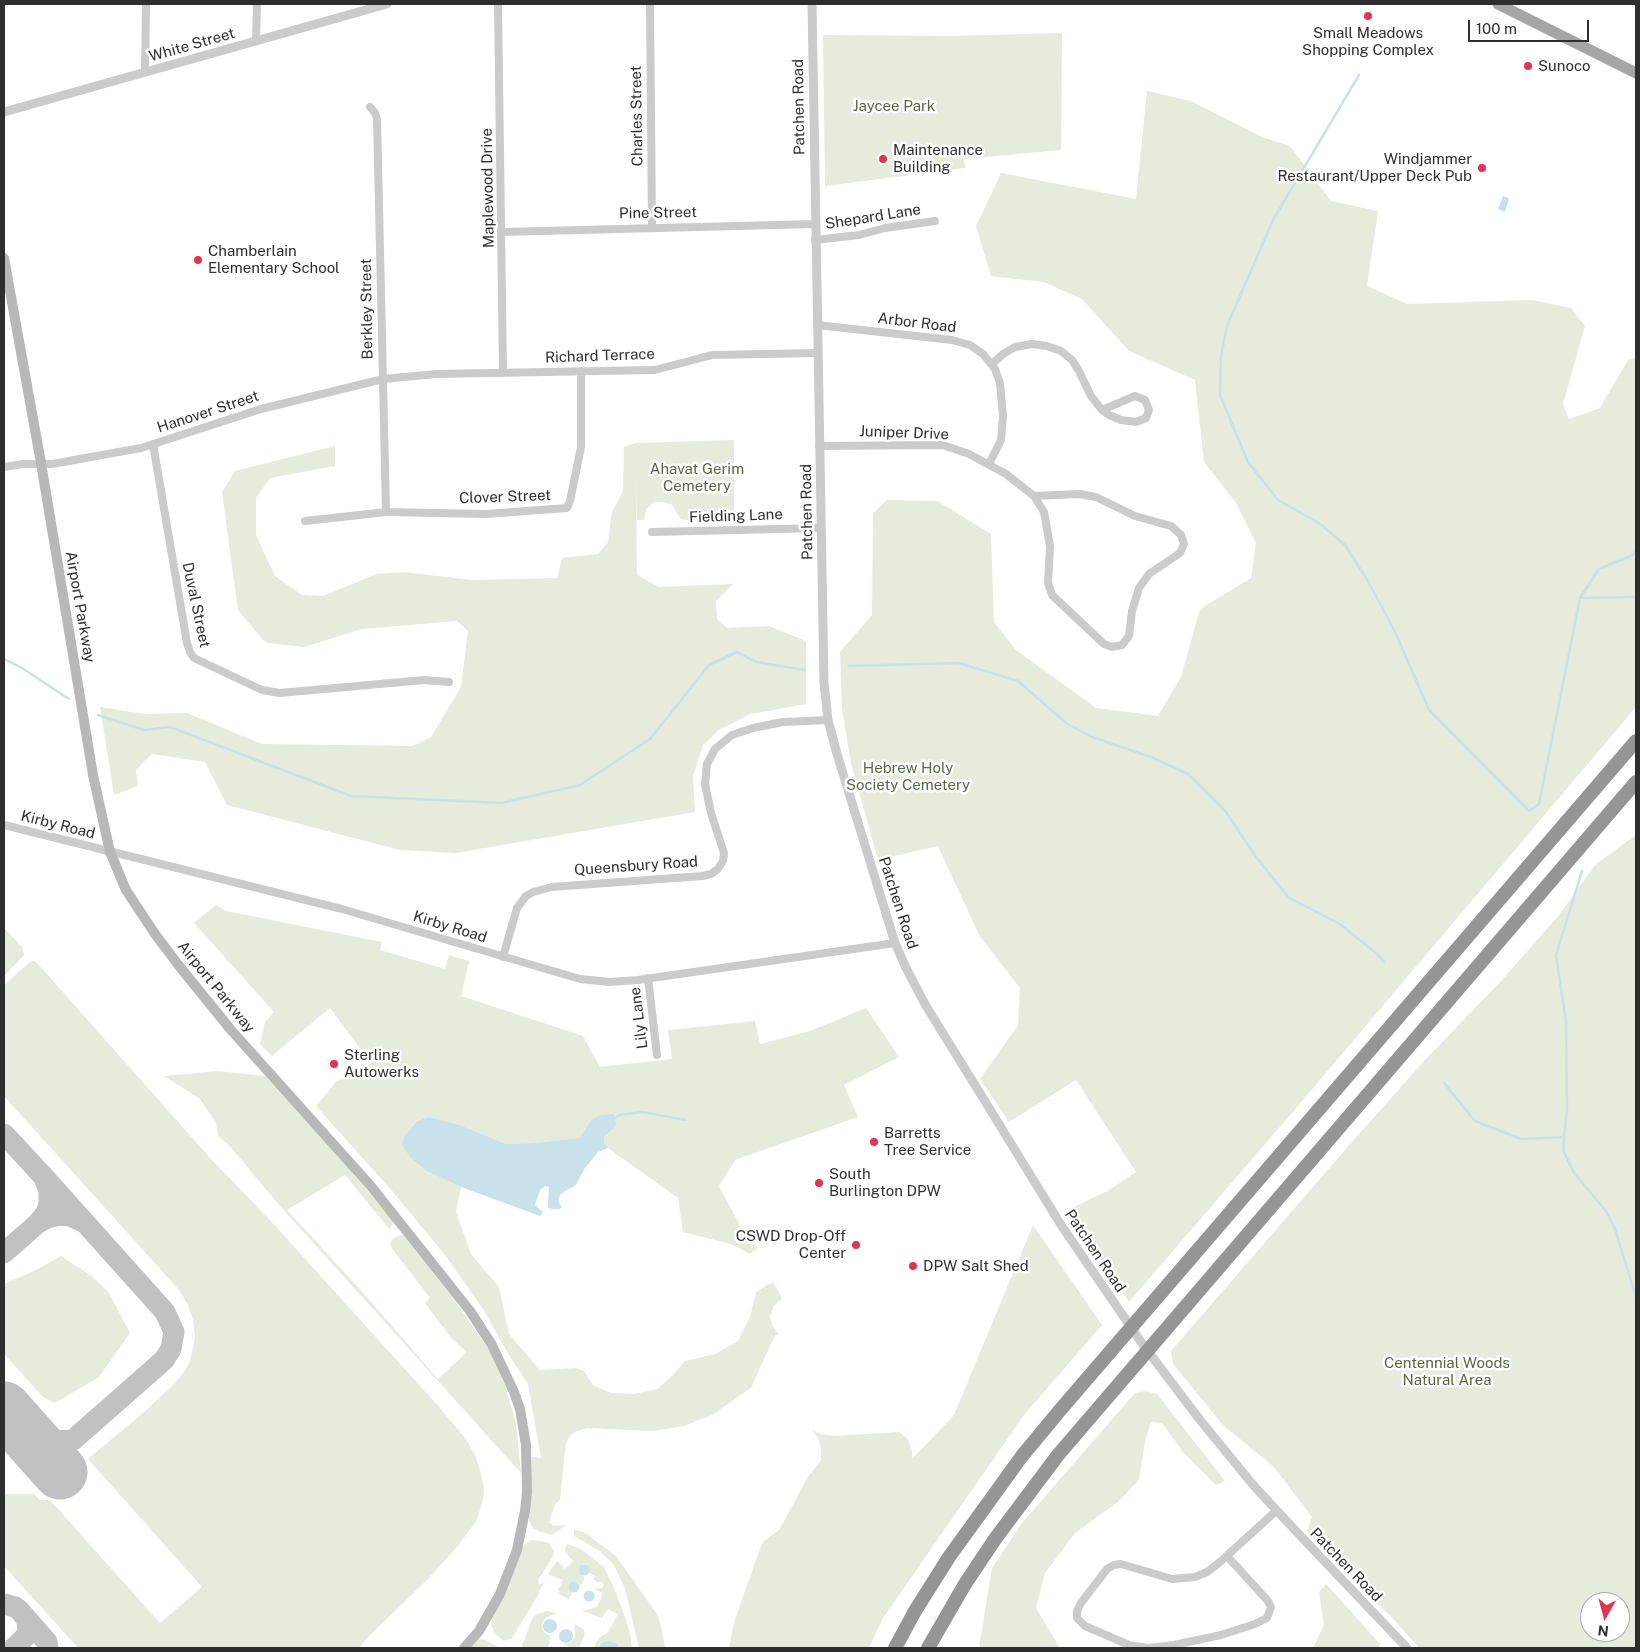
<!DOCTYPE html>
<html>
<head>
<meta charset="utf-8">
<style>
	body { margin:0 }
	#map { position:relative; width:1640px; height:1652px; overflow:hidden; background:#fff; font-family:"Public Sans",sans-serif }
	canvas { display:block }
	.frame { position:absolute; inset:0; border:5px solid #2e2e2e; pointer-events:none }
	.north { position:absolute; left:1580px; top:1592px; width:50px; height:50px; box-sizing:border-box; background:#fff; border:1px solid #ababab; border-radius:50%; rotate:187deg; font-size:14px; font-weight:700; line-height:20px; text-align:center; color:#2e2e2e }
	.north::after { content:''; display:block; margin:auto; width:18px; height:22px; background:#e13451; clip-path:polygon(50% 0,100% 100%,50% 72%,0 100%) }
	.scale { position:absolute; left:1468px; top:20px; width:121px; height:22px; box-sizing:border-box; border:2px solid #2e2e2e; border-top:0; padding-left:6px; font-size:15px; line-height:18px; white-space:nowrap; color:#2e2e2e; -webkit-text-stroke:4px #fff; paint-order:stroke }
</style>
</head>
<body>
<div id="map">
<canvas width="1640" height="1652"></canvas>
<div class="frame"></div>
<div class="north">N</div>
<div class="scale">100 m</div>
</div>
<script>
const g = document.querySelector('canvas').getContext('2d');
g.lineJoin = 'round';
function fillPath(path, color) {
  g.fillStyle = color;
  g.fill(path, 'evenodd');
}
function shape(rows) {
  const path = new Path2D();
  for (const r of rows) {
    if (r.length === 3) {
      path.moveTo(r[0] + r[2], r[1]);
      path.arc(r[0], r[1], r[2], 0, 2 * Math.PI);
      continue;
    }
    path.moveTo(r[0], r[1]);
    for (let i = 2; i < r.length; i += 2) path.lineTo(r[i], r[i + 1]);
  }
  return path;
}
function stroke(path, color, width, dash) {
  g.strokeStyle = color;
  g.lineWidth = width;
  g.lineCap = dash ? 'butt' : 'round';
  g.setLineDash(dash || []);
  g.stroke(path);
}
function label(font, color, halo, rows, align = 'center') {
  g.font = font + ' "Public Sans",sans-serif';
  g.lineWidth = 5;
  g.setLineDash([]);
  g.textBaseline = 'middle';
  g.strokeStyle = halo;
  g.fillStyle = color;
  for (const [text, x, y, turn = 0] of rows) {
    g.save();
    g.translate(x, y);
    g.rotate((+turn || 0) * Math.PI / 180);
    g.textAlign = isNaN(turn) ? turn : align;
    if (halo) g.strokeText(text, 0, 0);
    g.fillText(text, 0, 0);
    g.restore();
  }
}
fillPath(shape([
	[1062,33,1061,150,964,159,965,168,825,186,823,35,952,36],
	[1147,91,1191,101,1262,137,1290,146,1331,201,1378,211,1367,286,1407,304,1532,300,1571,308,1585,326,1563,404,1569,419,1600,408,1628,360,1636,357,1636,707,1297,1107,1129,1302,1068,1210,1109,1190,1136,1172,1076,1080,1009,1122,980,1079,1018,1025,1020,988,979,935,938,846,878,860,851,763,842,709,840,652,872,615,873,513,887,500,937,501,991,534,994,622,1016,650,1096,708,1158,716,1181,677,1200,609,1251,578,1256,543,1236,503,1204,462,1195,380,1129,351,1082,299,1044,282,991,276,976,226,1001,173,1136,199],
	[734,440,734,520,686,520,681,519,672,505,663,502,654,502,646,509,644,520,637,520,636,473,637,575,659,587,733,584,716,601,717,619,727,628,769,626,806,641,806,704,751,714,719,730,703,745,693,776,695,812,456,853,400,850,227,805,205,762,152,754,136,770,138,786,114,795,100,707,145,714,187,713,262,744,413,746,431,737,461,687,468,631,457,621,362,629,304,647,268,643,262,639,238,610,222,492,235,471,335,446,335,466,270,478,256,498,256,535,275,576,302,595,323,596,377,574,403,572,472,580,557,578,562,558,598,554,608,542,612,512,623,491,624,447,636,443],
	[1636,835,1636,1648,1419,1648,1397,1623,1307,1531,1312,1517,1274,1467,1223,1425,1173,1364,1171,1351,1351,1143,1425,1060,1501,981,1559,915,1596,864],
	[1590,1602,1620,1602,1620,1632,1590,1632],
	[216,905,226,911,382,942,380,950,445,969,449,955,469,961,461,996,583,1036,600,1067,672,1059,668,1030,755,1021,760,1044,810,1031,866,1008,899,1057,844,1085,858,1117,735,1160,719,1186,744,1233,758,1248,750,1254,731,1244,683,1232,678,1198,608,1148,604,1143,604,1137,616,1123,591,1120,579,1138,535,1143,506,1144,460,1125,429,1117,417,1121,405,1135,411,1158,426,1171,461,1187,456,1212,471,1254,499,1287,509,1334,540,1370,576,1368,584,1371,593,1385,611,1393,634,1394,657,1389,672,1376,685,1361,715,1354,738,1341,750,1317,756,1292,773,1282,782,1298,774,1306,770,1316,772,1325,779,1335,775,1335,751,1388,712,1415,684,1426,653,1431,586,1428,573,1433,569,1437,566,1443,560,1499,555,1505,549,1522,554,1526,566,1525,552,1535,540,1532,533,1528,529,1521,532,1457,541,1458,528,1384,510,1357,483,1309,445,1255,393,1192,316,1106,336,1082,371,1063,330,1008,272,1056,260,1044,265,1022,274,1012,194,923],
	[4,928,22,947,24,955,4,976],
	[34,961,38,964,211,1159,270,1220,440,1408,465,1438,475,1455,481,1473,484,1488,483,1499,477,1520,457,1547,427,1580,368,1637,359,1648,78,1648,4,1566,4,1494,34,1494,40,1500,50,1500,160,1623,202,1587,88,1459,143,1413,173,1385,184,1372,190,1361,193,1348,195,1337,193,1320,188,1305,179,1290,4,1096,4,985,30,962],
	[218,1071,265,1076,333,1150,393,1221,390,1230,345,1175,287,1210,358,1287,438,1379,467,1352,452,1339,425,1303,430,1298,391,1247,390,1243,392,1240,395,1237,403,1235,452,1297,489,1350,505,1385,516,1424,521,1473,280,1206,228,1144,218,1136,216,1123,200,1099,164,1076],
	[1033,1225,1102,1325,1024,1415,883,1618,869,1648,729,1648,734,1622,761,1546,764,1541,779,1530,808,1477,821,1460,821,1450,819,1440,812,1430,821,1434,835,1436,899,1432,907,1438,912,1450,912,1459,954,1415],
	[61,1256,93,1277,109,1293,130,1333,99,1377,55,1403,43,1397,4,1354,4,1284,34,1271],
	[1145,1391,1157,1394,1225,1481,1216,1485,1183,1452,1162,1423,1151,1422,1145,1441,1139,1480,1119,1501,1075,1533,1045,1573,1036,1608,1060,1648,979,1648,992,1568,1022,1523,1135,1393],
	[574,1529,587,1534,616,1556,657,1614,661,1626,665,1648,639,1648,625,1589,614,1565,600,1551,574,1536],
	[532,1540,542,1541,549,1543,554,1551,552,1558,538,1580,539,1584,544,1583,539,1591,540,1592,512,1638,504,1641,494,1633,491,1623,492,1619,524,1545],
	[567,1544,581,1549,604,1567,615,1590,625,1617,630,1634,632,1648,620,1648,619,1646,599,1645,597,1648,593,1648,599,1638,608,1632,618,1614,608,1609,602,1618,582,1611,597,1607,602,1596,602,1593,596,1590,597,1588,602,1588,604,1585,602,1582,597,1582,593,1579,595,1576,588,1573,589,1569,586,1565,583,1564,581,1574,585,1578,581,1585,577,1582,569,1599,558,1594,560,1591,558,1590,563,1580,548,1574,557,1561,565,1569,573,1561,565,1551,565,1548],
	[1326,1584,1380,1644,1378,1648,1313,1648,1324,1625,1319,1592],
	[547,1611,557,1613,545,1618,542,1625,544,1632,551,1637,549,1640,550,1643,547,1648,521,1648,533,1617,537,1614],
	[574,1624,583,1629,585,1633,584,1637,579,1648,571,1648,564,1644,570,1643,575,1637],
	[479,1639,486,1640,499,1648,471,1648]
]), '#e6ebdc');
fillPath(shape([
	[1503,196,1509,198,1505,212,1498,209],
	[614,1114,616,1123,616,1126,604,1137,604,1143,608,1148,598,1152,585,1168,575,1186,565,1191,560,1195,558,1201,562,1207,559,1209,551,1209,548,1207,549,1187,545,1186,540,1190,535,1205,543,1212,540,1216,461,1187,426,1171,411,1158,402,1145,405,1135,413,1126,417,1121,429,1117,460,1125,506,1144,535,1143,579,1138,591,1120,601,1115],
	[584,1570,5.5],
	[574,1587,5.5],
	[589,1596,5.5],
	[550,1626,7],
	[566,1636,7],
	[607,1641,616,1643,620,1648,597,1648,602,1643]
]), '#c9e1eb');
stroke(shape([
	[1359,75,1273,220,1227,326,1221,356,1220,395,1248,462,1278,500,1319,523,1345,545,1368,581,1396,634,1429,710,1529,811,1539,804,1580,598,1599,569,1631,556,1636,551],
	[1580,598,1636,597],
	[4,659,22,668,69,699],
	[849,666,959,663,1018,681,1066,723,1092,737,1151,757,1188,774,1226,812,1256,857,1289,898,1340,924,1377,954,1384,962],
	[98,715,144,730,170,727,351,796,501,803,580,785,650,739,709,665,737,652,756,662,805,670],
	[1582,871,1556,955,1566,1021,1567,1108,1563,1150,1574,1173,1606,1211,1615,1229,1636,1297],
	[1444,1083,1475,1121,1521,1139,1564,1137],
	[615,1118,620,1115,643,1112,685,1120]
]), '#c9e1eb', 2.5);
stroke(shape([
	[4,1134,44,1177,165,1312,174,1332,171,1349,164,1360,73,1440,54,1441,26,1434],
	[44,1178,49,1191,49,1204,46,1213,38,1223,47,1218,59,1215,70,1216,84,1222],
	[4,1253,38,1223],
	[4,1604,15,1607,19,1610,47,1642,48,1648],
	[14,1648,27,1635,28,1628,26,1618]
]), '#c1c1c1', 21);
stroke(shape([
	[4,1409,60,1472]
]), '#c1c1c1', 55);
stroke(shape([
	[498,4,503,373],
	[650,4,652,227],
	[256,41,257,4],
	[145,72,146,4],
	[370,107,375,113,377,119,386,512],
	[502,232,815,224],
	[815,240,859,235,885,228,935,221],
	[817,325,952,340,970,345,983,354,995,369,1000,383,1003,416,1001,440,989,464],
	[992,364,1003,354,1015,347,1032,344,1047,346,1061,351,1072,360,1079,371,1091,396,1102,410,1109,415,1121,420,1136,422,1146,418,1149,410,1145,400,1135,396,1102,410],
	[153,444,187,643,190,652,194,658,262,690,280,693,424,680,449,682],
	[819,446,943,445,969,454,1006,474,1034,496,1044,512,1050,546,1048,583,1052,595,1104,644,1112,647,1122,645,1129,636,1132,611,1139,588,1149,574,1180,553,1184,544,1181,535,1171,526,1135,516,1096,497,1080,494,1034,496],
	[4,467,23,464,52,464,141,448,261,409,383,379,436,374,655,370,712,355,818,353],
	[305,521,386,512,486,514,567,508,570,501,581,447,581,371],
	[652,532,821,528],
	[4,825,342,909,580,979,609,982,638,980,895,943],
	[503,957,517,908,526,896,533,892,552,887,702,876,711,874,718,869,723,861,724,853,711,813,705,784,707,764,715,749,732,735,753,728,783,722,828,720],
	[648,978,657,1055],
	[1147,1648,1129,1645,1085,1626,1077,1618,1077,1611,1081,1603,1107,1569,1114,1565,1121,1564,1172,1579,1195,1577,1207,1572,1220,1562,1276,1511],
	[1149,1648,1174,1645,1221,1635,1255,1624,1267,1618,1271,1607,1268,1601,1227,1556]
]), '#cbcbcb', 8);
stroke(shape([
	[812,4,824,683,828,720,837,754,895,943,906,968,926,1006,983,1098,1061,1225,1141,1342,1200,1420,1254,1486,1294,1529,1407,1648],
	[4,112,387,4]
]), '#cbcbcb', 9);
stroke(shape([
	[4,258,41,463,93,775,110,852,126,890,155,934,180,967,231,1030,370,1185,470,1311,492,1345,514,1392,520,1409,526,1445,527,1492,525,1511,517,1550,500,1594,479,1631,464,1648]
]), '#b8b8b8', 10);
stroke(shape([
	[1498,4,1636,73]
]), '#a6a6a6', 11);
stroke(shape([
	[895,1648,915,1611,949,1557,1022,1456,1061,1409,1636,741],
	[928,1648,965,1584,995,1539,1058,1455,1636,782]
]), '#959595', 14);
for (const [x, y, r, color] of [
	[1368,16,5,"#e13451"],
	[1528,66,5,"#e13451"],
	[883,159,5,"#e13451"],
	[1482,168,5,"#e13451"],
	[198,260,5,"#e13451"],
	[334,1064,5,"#e13451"],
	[874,1142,5,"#e13451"],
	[819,1183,5,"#e13451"],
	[856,1245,5,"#e13451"],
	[913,1266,5,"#e13451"]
]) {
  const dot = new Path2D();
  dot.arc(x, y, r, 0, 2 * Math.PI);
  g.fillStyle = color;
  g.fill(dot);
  stroke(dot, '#fff', 2);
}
label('15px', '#2e2e2e', '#fff', [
	["Small Meadows",1368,33,"center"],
	["Shopping Complex",1368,50,"center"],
	["Sunoco",1538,66],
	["Maintenance",893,150],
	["Building",893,167],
	["Windjammer",1472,159,"right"],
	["Restaurant/Upper Deck Pub",1472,176,"right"],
	["Chamberlain",208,251],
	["Elementary School",208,268],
	["Sterling",344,1055],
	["Autowerks",344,1072],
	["Barretts",884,1133],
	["Tree Service",884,1150],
	["South",829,1174],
	["Burlington DPW",829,1191],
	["CSWD Drop-Off",846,1236,"right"],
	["Center",846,1253,"right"],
	["DPW Salt Shed",923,1266]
], 'left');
label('15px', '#2e2e2e', '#fff', [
	["White Street",192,45,-16],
	["Patchen Road",799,107,-91],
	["Charles Street",637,116,-91],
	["Maplewood Drive",488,188,-91],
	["Pine Street",658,213,-1],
	["Shepard Lane",873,217,-9],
	["Berkley Street",367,309,-91],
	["Arbor Road",917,323,7],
	["Richard Terrace",600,356,-2],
	["Hanover Street",208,412,-18],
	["Juniper Drive",904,433,2],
	["Clover Street",505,497,-2],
	["Patchen Road",807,512,-91],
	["Fielding Lane",736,516,-2],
	["Duval Street",196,605,78],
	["Airport Parkway",80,607,80],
	["Kirby Road",58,825,14],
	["Queensbury Road",636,866,-4],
	["Patchen Road",898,903,72],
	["Kirby Road",450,927,17],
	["Airport Parkway",216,987,51],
	["Lily Lane",639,1018,-97],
	["Patchen Road",1095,1251,56],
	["Patchen Road",1346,1565,46]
]);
label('15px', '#56693d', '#fff', [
	["Jaycee Park",894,106],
	["Ahavat Gerim",697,469],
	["Cemetery",697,486],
	["Hebrew Holy",908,768],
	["Society Cemetery",908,785],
	["Centennial Woods",1447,1363],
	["Natural Area",1447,1380]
]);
</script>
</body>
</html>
